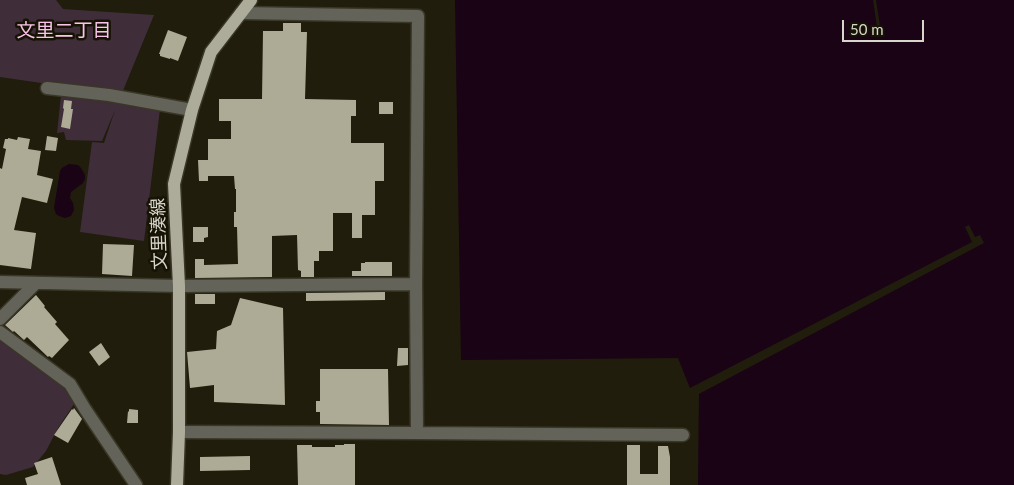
<!DOCTYPE html>
<html>
<head>
<meta charset="utf-8">
<style>
	body { margin:0 }
	#map { position:relative; width:1014px; height:485px; overflow:hidden; background:#201d0c; font-family:Lato,sans-serif }
	canvas { display:block }
	.scale { position:absolute; left:842px; top:20px; width:82px; height:22px; box-sizing:border-box; border:2px solid #d7d6cb; border-top:0; padding-left:6px; font-size:15px; line-height:18px; white-space:nowrap; color:#d7d6cb; -webkit-text-stroke:4px #161304; paint-order:stroke }
</style>
</head>
<body>
<div id="map">
<canvas width="1014" height="485"></canvas>
<div class="scale">50 m</div>
</div>
<script>
const g = document.querySelector('canvas').getContext('2d');
g.lineJoin = 'round';
function fillPath(path, color) {
  g.fillStyle = color;
  g.fill(path, 'evenodd');
}
function shape(rows) {
  const path = new Path2D();
  for (const r of rows) {
    path.moveTo(r[0], r[1]);
    for (let i = 2; i < r.length; i += 2) path.lineTo(r[i], r[i + 1]);
  }
  return path;
}
function stroke(path, color, width, dash) {
  g.strokeStyle = color;
  g.lineWidth = width;
  g.lineCap = dash ? 'butt' : 'round';
  g.setLineDash(dash || []);
  g.stroke(path);
}
function label(font, color, halo, rows, align = 'center') {
  g.font = font + ' Lato,"Noto Sans JP",sans-serif';
  g.lineWidth = 5;
  g.setLineDash([]);
  g.textBaseline = 'middle';
  g.strokeStyle = halo;
  g.fillStyle = color;
  for (const [text, x, y, turn = 0] of rows) {
    g.save();
    g.translate(x, y);
    g.rotate((+turn || 0) * Math.PI / 180);
    g.textAlign = isNaN(turn) ? turn : align;
    if (halo) g.strokeText(text, 0, 0);
    g.fillText(text, 0, 0);
    g.restore();
  }
}
fillPath(shape([
	[0,0,56,0,63,9,154,15,120,98,160,109,144,241,80,232,92,142,104,143,115,110,102,141,66,140,64,132,57,133,62,86,0,77],
	[0,338,63,384,76,401,58,428,46,451,33,467,6,475,0,474]
]), '#3f2d3a');
fillPath(shape([
	[455,0,873,0,877,27,875,28,876,33,881,32,876,0,1014,0,1014,485,698,485,699,394,984,243,980,235,975,237,969,225,965,227,972,242,690,388,678,358,461,360],
	[69,164,78,165,81,168,85,175,85,179,83,183,71,192,70,198,73,203,74,210,71,216,65,218,59,216,56,214,54,208,60,171,62,168]
]), '#190315');
fillPath(shape([
	[283,23,301,23,301,32,307,32,305,99,356,100,356,116,351,116,351,143,384,143,384,181,375,181,375,215,362,215,362,238,352,238,352,213,333,213,333,251,319,251,319,261,314,261,314,277,301,277,301,271,298,270,297,235,272,236,272,277,195,278,195,259,204,259,204,265,238,264,237,227,234,227,234,212,236,212,236,189,235,189,234,176,208,176,208,181,199,181,198,160,208,160,208,139,231,139,231,121,219,121,219,99,262,99,263,31,283,31],
	[168,30,187,37,178,61,170,58,170,59,160,56,160,54,159,54],
	[64,100,72,101,71,109,73,109,70,129,61,127,64,109,63,108],
	[379,102,393,102,393,114,379,114],
	[47,136,58,138,56,151,45,150],
	[18,137,30,139,28,149,41,151,37,175,53,179,47,203,22,197,14,230,36,233,31,269,0,265,0,168,2,169,6,149,3,148,5,139,8,139,8,138,17,140],
	[193,227,208,227,208,237,204,238,204,242,193,242],
	[103,244,134,245,132,276,102,274],
	[365,262,392,262,392,276,352,276,352,271,361,271,361,263,365,263],
	[385,292,385,300,306,301,306,293],
	[195,294,215,294,215,304,195,304],
	[36,295,45,306,44,307,57,322,55,324,69,340,52,358,49,356,48,357,27,337,24,340,14,331,13,332,5,325],
	[240,298,283,308,285,405,214,402,214,385,190,388,187,352,216,349,217,331,231,325],
	[101,343,110,357,99,366,89,352],
	[398,348,408,348,408,365,397,366],
	[320,369,388,369,389,425,320,424,320,412,316,412,316,401,320,401],
	[74,408,82,419,68,443,54,435,72,409,73,410],
	[129,409,138,410,138,423,127,423,128,411,129,412],
	[344,444,355,444,355,485,298,485,297,445,312,445,312,447,335,447,335,445,344,445],
	[627,445,640,445,640,474,658,474,658,446,668,446,670,457,670,485,627,485],
	[250,456,250,470,200,471,200,457],
	[52,457,61,485,27,485,25,478,38,474,34,463]
]), '#adaa95');
const minor = shape([
	[241,13,418,16,416,284,417,433],
	[47,88,109,95,192,110],
	[0,282,179,286,416,284],
	[0,319,36,283],
	[0,332,70,384,85,409,136,485],
	[179,432,417,433,683,435]
]);
const major = shape([
	[177,485,179,432,179,286,174,184,192,110,211,52,251,0]
]);
stroke(minor, '#3a3727', 15);
stroke(major, '#3a3727', 15);
stroke(minor, '#64635a', 12);
stroke(major, '#adab99', 12);
label('18px', '#d7d6cb', '#161304', [
	["文里湊線",159,234,-92]
]);
label('19px', '#f9c3ea', '#161304', [
	["文里二丁目",64,31]
]);
</script>
</body>
</html>
